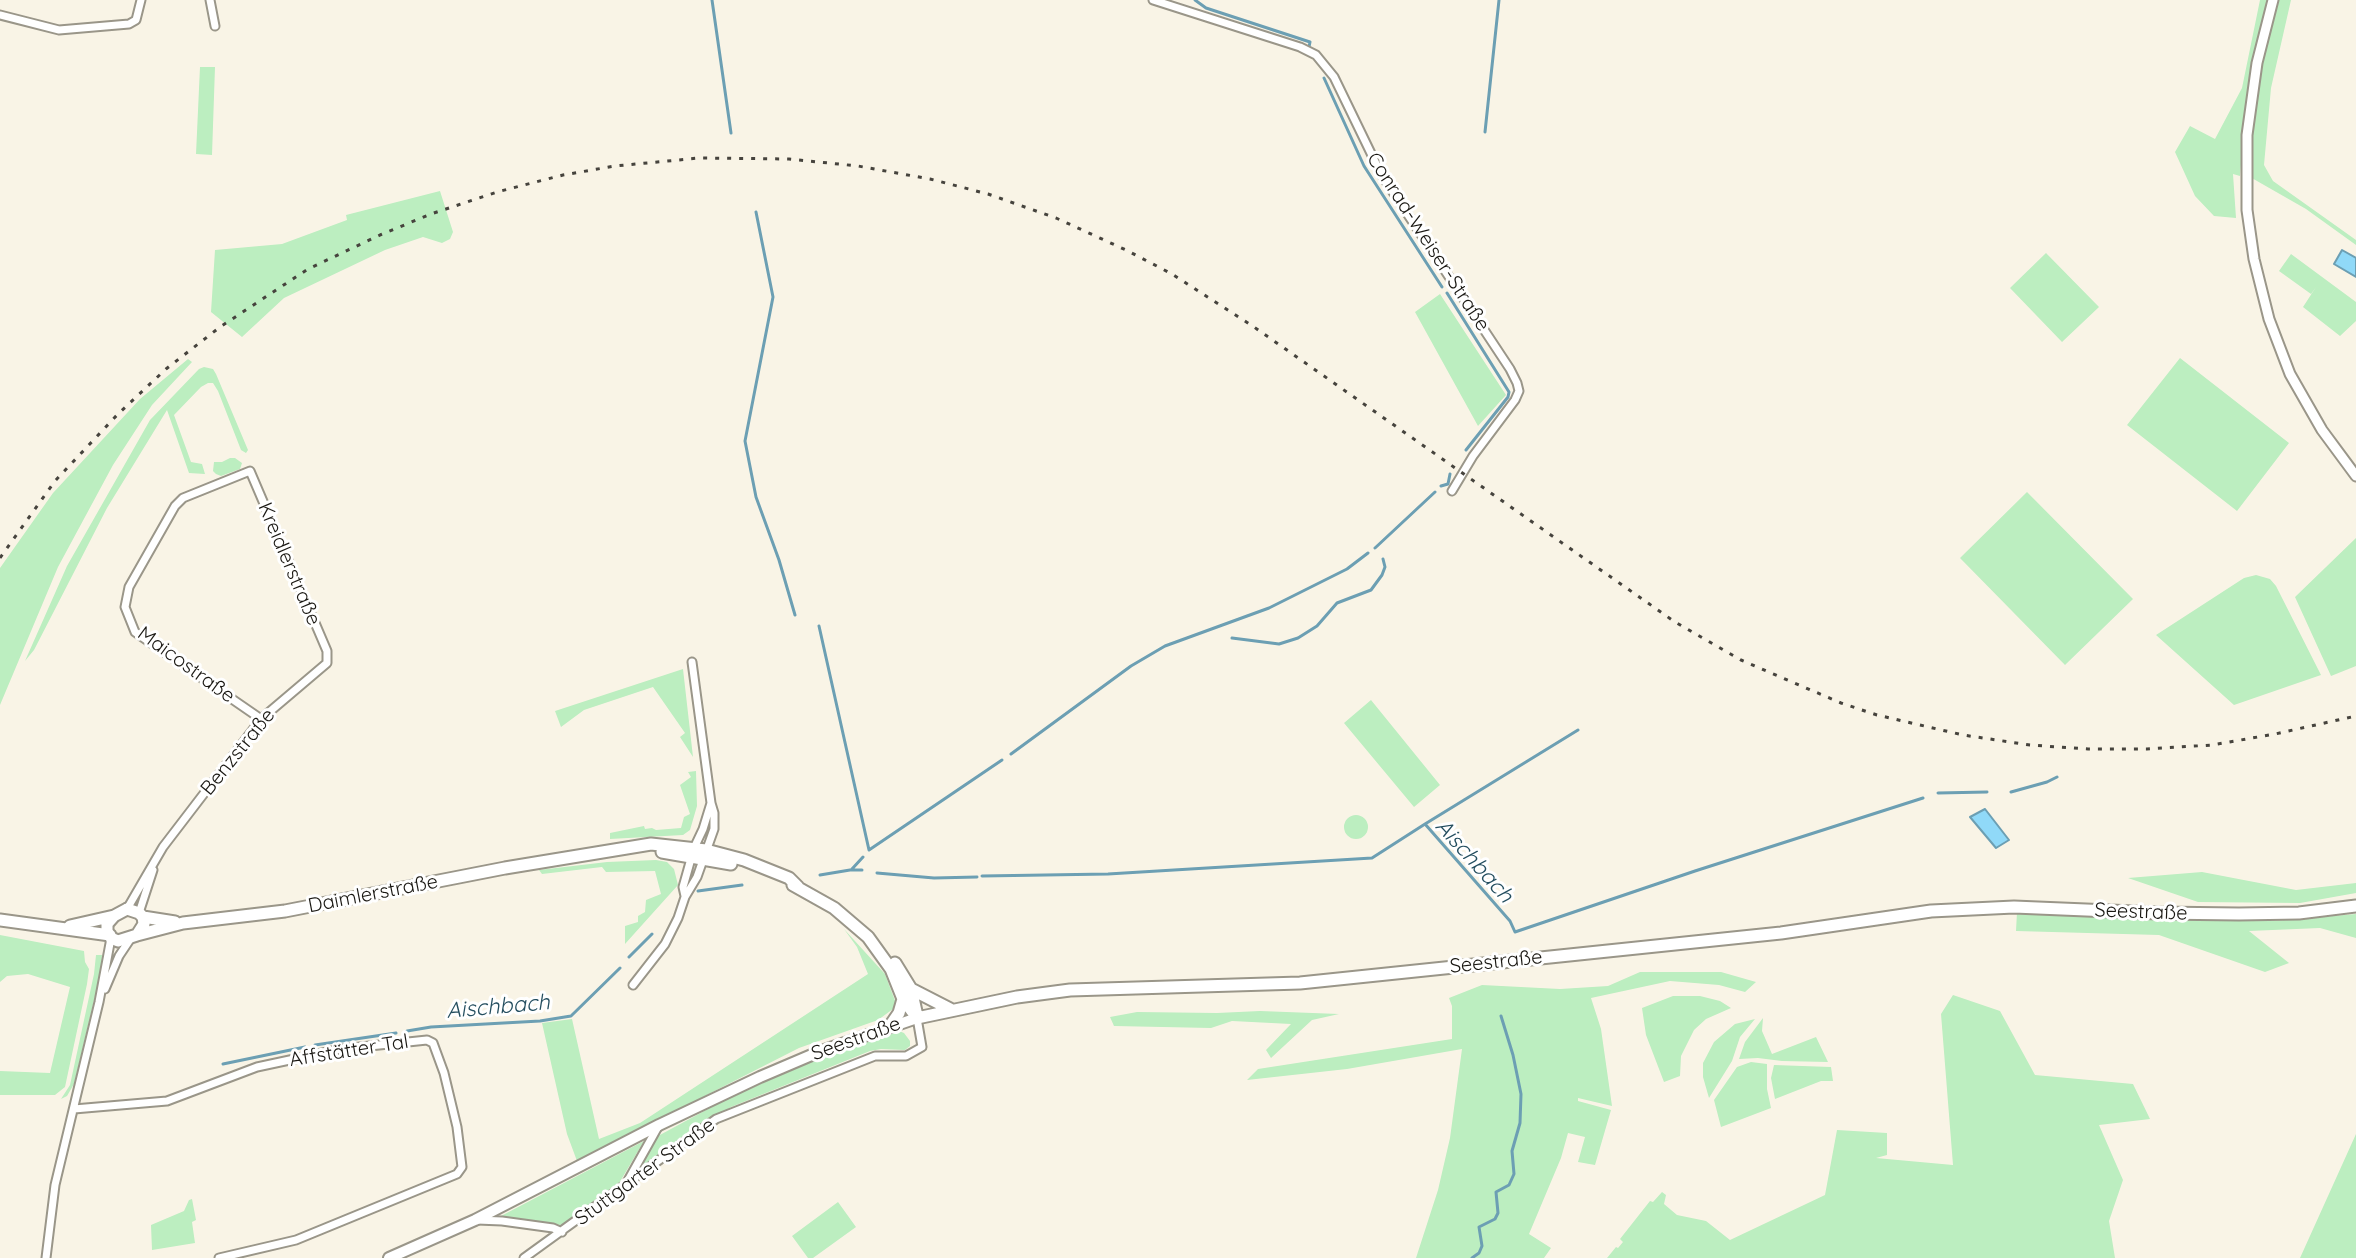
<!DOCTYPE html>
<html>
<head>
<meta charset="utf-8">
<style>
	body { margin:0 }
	canvas { display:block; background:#f9f4e6 }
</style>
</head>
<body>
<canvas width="2356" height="1258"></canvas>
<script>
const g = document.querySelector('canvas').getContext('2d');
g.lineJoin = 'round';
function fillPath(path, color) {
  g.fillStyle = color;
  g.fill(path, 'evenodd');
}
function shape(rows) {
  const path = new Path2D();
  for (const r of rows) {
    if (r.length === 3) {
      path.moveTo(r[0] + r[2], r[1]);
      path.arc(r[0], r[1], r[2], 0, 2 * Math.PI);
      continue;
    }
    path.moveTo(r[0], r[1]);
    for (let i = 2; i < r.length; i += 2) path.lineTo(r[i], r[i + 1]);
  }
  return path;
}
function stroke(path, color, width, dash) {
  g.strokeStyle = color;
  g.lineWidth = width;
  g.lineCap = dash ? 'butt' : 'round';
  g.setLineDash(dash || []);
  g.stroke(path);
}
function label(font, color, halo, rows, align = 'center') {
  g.font = font + ' Quicksand,sans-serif';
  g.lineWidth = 6;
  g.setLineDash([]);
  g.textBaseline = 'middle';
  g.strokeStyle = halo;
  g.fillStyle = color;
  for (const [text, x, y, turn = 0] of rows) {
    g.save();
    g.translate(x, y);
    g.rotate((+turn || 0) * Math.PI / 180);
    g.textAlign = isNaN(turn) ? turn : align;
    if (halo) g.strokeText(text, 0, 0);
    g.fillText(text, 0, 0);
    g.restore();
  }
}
fillPath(shape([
	[2260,0,2269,0,2246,104,2240,176,2233,174,2236,218,2214,216,2195,196,2175,152,2190,126,2215,139,2242,88],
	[2277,0,2291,0,2271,88,2264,165,2273,181,2356,240,2356,245,2306,209,2250,177,2252,118,2264,52],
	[200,67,215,67,212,155,196,154],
	[440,191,453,232,450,239,442,243,423,237,385,250,284,298,242,337,211,312,215,250,282,244,347,220,346,215],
	[2046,253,2099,307,2062,342,2010,288],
	[2291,254,2356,302,2356,321,2340,336,2303,307,2316,287,2311,294,2279,271],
	[1440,294,1506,395,1478,426,1415,312],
	[2180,358,2289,443,2237,511,2127,425],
	[188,359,192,362,152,405,113,465,58,567,0,705,0,568,53,493,140,399],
	[204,367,213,369,216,374,248,450,246,453,241,450,218,391,213,383,208,383,201,387,174,415,191,462,202,464,205,474,189,473,167,410,107,508,34,650,25,661,67,566,150,420,199,369],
	[230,458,235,458,242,463,240,469,221,476,216,474,213,471,214,462,222,462],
	[2027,492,2133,599,2065,665,1960,558],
	[2356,538,2356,666,2331,676,2295,597],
	[2256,575,2270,579,2276,586,2321,675,2234,705,2156,635,2244,578],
	[683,669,693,757,680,737,685,733,653,687,584,710,561,727,555,711],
	[1371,700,1440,785,1414,807,1344,723],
	[696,771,697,806,690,830,683,835,610,839,610,833,644,826,645,829,652,828,656,830,681,828,684,817,690,814,680,785,691,777,688,772],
	[1356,827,12],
	[656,860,667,862,674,869,678,885,625,944,625,926,638,922,638,916,645,912,646,900,661,894,655,871,606,872,602,867,542,874,539,870,607,862],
	[2202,872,2296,890,2356,883,2356,893,2300,903,2198,902,2128,878],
	[2017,912,2272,921,2356,914,2356,938,2320,928,2249,931,2289,963,2265,972,2159,935,2016,931],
	[844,929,885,974,897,1006,878,1020,799,1048,577,1161,567,1134,542,1023,572,1019,599,1139,640,1123,868,974,857,947],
	[0,935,84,951,85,962,89,969,87,984,65,1087,55,1095,0,1095,0,1071,50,1073,70,987,28,974,7,976,0,982],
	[96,955,102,955,101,971,74,1084,67,1096,61,1099,70,1085,94,974],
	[1640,972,1721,972,1756,982,1745,992,1719,985,1670,981,1591,998,1601,1029,1612,1106,1578,1098,1578,1101,1611,1110,1595,1165,1578,1162,1585,1137,1568,1133,1561,1158,1529,1234,1551,1248,1544,1258,1416,1258,1438,1190,1450,1138,1462,1049,1347,1069,1247,1080,1258,1069,1452,1039,1452,1006,1449,998,1482,985,1560,989,1608,986],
	[1953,995,2000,1011,2035,1075,2133,1084,2150,1119,2099,1125,2123,1180,2109,1221,2115,1258,1607,1258,1616,1247,1618,1248,1623,1242,1620,1239,1650,1201,1653,1202,1662,1192,1666,1195,1664,1204,1677,1215,1706,1221,1730,1240,1825,1195,1837,1130,1887,1133,1887,1155,1876,1158,1953,1165,1941,1014],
	[1673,996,1700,996,1720,1001,1731,1008,1706,1019,1694,1030,1681,1056,1680,1076,1664,1082,1646,1035,1642,1008],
	[1260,1011,1339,1014,1312,1020,1271,1058,1266,1050,1291,1024,1232,1021,1211,1028,1114,1026,1110,1017,1137,1012,1217,1013],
	[1763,1018,1762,1031,1772,1054,1816,1037,1828,1062,1782,1061,1758,1058,1739,1059,1745,1042],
	[1755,1019,1740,1037,1732,1061,1709,1098,1703,1077,1703,1063,1714,1042,1735,1024],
	[899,1031,904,1033,910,1041,910,1046,905,1050,881,1049,870,1051,731,1107,639,1168,638,1167,658,1136,719,1103,791,1070,862,1041],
	[1751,1062,1767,1064,1767,1089,1771,1108,1721,1127,1714,1100,1737,1067],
	[1774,1065,1831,1067,1833,1081,1821,1081,1775,1099,1771,1078],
	[2356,1134,2356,1258,2300,1258],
	[644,1141,618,1185,567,1222,560,1225,501,1216],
	[192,1199,196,1220,192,1222,195,1243,152,1250,151,1225,184,1211,189,1200],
	[838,1202,856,1227,813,1258,808,1258,792,1236]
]), '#bceec0');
const water = shape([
	[2342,250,2356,258,2356,277,2334,264,2342,250],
	[1985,809,2009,840,1996,848,1970,817,1985,809]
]);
fillPath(water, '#90d9f8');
stroke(water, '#6c9fb3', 2);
stroke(shape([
	[712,0,731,133],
	[1195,0,1206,8,1310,42,1309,47],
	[1324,78,1364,166,1442,287],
	[1485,132,1499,0],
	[756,212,773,297,745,441,756,497,779,560,795,615],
	[1447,293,1509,392,1508,397,1466,450],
	[1441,486,1448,484,1450,474],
	[1375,548,1435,492],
	[819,626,869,850,1002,760],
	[1232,638,1279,644,1298,638,1317,626,1337,603,1371,590,1382,575,1385,567,1383,559],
	[1011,754,1131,666,1165,646,1269,608,1347,569,1368,553],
	[2011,792,2047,782,2057,777],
	[1938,793,1987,792],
	[1425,824,1578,730],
	[852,869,863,857],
	[877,873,934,878,977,877],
	[820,875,850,870,862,870],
	[982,876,1108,874,1372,858,1425,824,1510,921,1515,932,1695,871,1923,798],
	[698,891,742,885],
	[629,957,652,934],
	[407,1031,431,1027,540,1021,571,1016,620,968],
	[315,1045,396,1033],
	[223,1064,305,1047],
	[1472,1258,1479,1253,1482,1246,1479,1227,1495,1219,1498,1213,1496,1192,1509,1185,1514,1174,1512,1151,1520,1123,1521,1094,1513,1055,1501,1016]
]), '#6c9fb3', 3);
const minor = shape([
	[210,0,215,26],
	[1153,0,1300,47,1316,55,1334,77,1381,174,1510,369,1517,383,1519,391,1515,400,1473,456,1452,491],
	[0,15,59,30,129,24,136,20,141,0],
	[685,896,683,887,694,848,703,829,711,803],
	[127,909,163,847,261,719,327,663,327,651,250,471,183,498,175,506,129,587,125,607,135,632,261,719],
	[139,913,153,870],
	[633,985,665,944,678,918,685,897,697,877,714,829,714,813,711,803,692,662],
	[105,989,119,956,131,938],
	[74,1109,167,1101,257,1067,341,1049,427,1040,433,1043,444,1073,457,1127,462,1167,457,1174,296,1240,219,1258],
	[626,1184,659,1125],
	[477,1220,502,1221,553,1228,562,1232],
	[46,1258,55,1185,99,1002,111,938],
	[524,1258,716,1119,875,1056,906,1056,922,1047,917,1018]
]);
const tertiary = shape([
	[2273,0,2257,63,2247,135,2247,210,2254,259,2269,319,2290,374,2322,430,2356,476]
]);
const secondary = shape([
	[389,1258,475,1220,659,1125,760,1077,821,1051,917,1018]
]);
const primary = shape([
	[662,852,731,864],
	[793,885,834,908,868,937,891,969,903,999,917,1018],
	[127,909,139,913,143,917,144,924,137,935,118,941,111,938,107,931,107,924,114,916,127,909],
	[143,917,175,922],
	[0,920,110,935],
	[70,926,114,916],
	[137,935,183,923,285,911,505,868,651,844,706,850,744,860,789,878,798,887],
	[895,963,911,989,917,1016],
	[911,989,950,1009],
	[917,1018,1017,997,1070,990,1300,983,1781,933,1931,911,2014,907,2158,913,2239,914,2299,913,2356,906],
	[890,1026,899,1013,903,999]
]);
stroke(minor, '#9a9689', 11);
stroke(tertiary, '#9a9689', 13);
stroke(secondary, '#9a9689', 14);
stroke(primary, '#9a9689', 15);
stroke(minor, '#fff', 7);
stroke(tertiary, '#fff', 9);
stroke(secondary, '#fff', 10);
stroke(primary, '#fff', 11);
stroke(shape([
	[0,558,55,481,118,414,166,369,220,327,308,269,380,235,431,214,497,192,563,175,615,166,699,158,789,159,858,166,930,179,988,194,1056,218,1126,250,1172,274,1254,327,1675,622,1741,660,1841,703,1877,715,1963,735,2030,745,2088,749,2147,749,2212,745,2275,734,2356,716]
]), '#46433d', 3, [4, 8]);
label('20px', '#191712', '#fff', [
	["Conrad-Weiser-Straße",1428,242,57],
	["Kreidlerstraße",289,564,67],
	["Maicostraße",186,665,36],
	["Benzstraße",238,752,-51],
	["Daimlerstraße",373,894,-11],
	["Seestraße",2141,912,2],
	["Seestraße",1496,962,-6],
	["Seestraße",856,1039,-20],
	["Affstätter Tal",349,1051,-9],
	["Stuttgarter Straße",645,1172,-36]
]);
label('italic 22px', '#244e5f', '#fff', [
	["Aischbach",1474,861,48],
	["Aischbach",498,1007,-5]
]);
</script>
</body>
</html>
